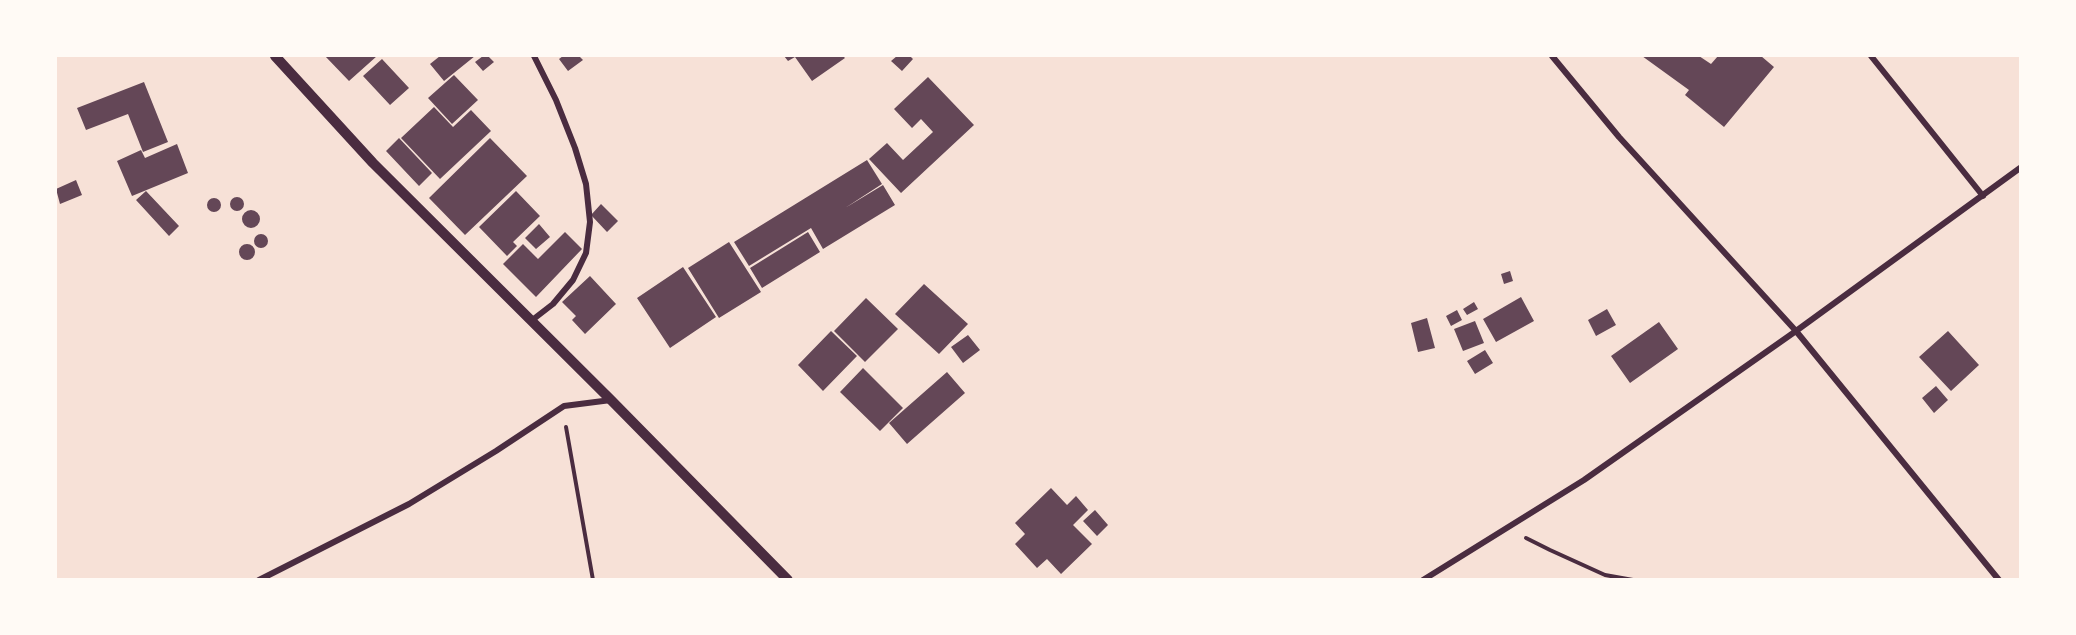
<!DOCTYPE html>
<html>
<head>
<meta charset="utf-8">
<style>
	body { margin:0 }
	#map { position:relative; width:2076px; height:635px; overflow:hidden; background:#f7e1d7; font-family:Inter,sans-serif }
	canvas { display:block }
	.frame { position:absolute; inset:0; border:57px solid #fffaf5; pointer-events:none }
</style>
</head>
<body>
<div id="map">
<canvas width="2076" height="635"></canvas>
<div class="frame"></div>
</div>
<script>
const g = document.querySelector('canvas').getContext('2d');
g.lineJoin = 'round';
function fillPath(path, color) {
  g.fillStyle = color;
  g.fill(path, 'evenodd');
}
function shape(rows) {
  const path = new Path2D();
  for (const r of rows) {
    if (r.length === 3) {
      path.moveTo(r[0] + r[2], r[1]);
      path.arc(r[0], r[1], r[2], 0, 2 * Math.PI);
      continue;
    }
    path.moveTo(r[0], r[1]);
    for (let i = 2; i < r.length; i += 2) path.lineTo(r[i], r[i + 1]);
  }
  return path;
}
function stroke(path, color, width, dash) {
  g.strokeStyle = color;
  g.lineWidth = width;
  g.lineCap = dash ? 'butt' : 'round';
  g.setLineDash(dash || []);
  g.stroke(path);
}
fillPath(shape([
	[325,56,377,56,349,81],
	[440,56,475,56,444,81,430,64],
	[483,56,488,56,494,62,483,71,475,62],
	[563,56,579,56,583,60,568,71,559,59],
	[784,56,843,56,845,58,812,81,795,57,788,61],
	[897,56,910,56,913,59,902,71,891,61],
	[1642,56,1699,56,1711,64,1718,56,1761,56,1774,67,1724,127,1685,95,1689,90],
	[382,59,409,88,390,105,363,76],
	[454,75,478,100,452,124,428,98],
	[928,77,974,125,901,193,869,159,887,143,903,160,933,132,921,119,912,128,894,109],
	[144,82,168,142,143,152,128,114,86,130,77,108],
	[434,107,453,127,471,110,491,131,440,179,401,138],
	[399,138,432,173,419,186,386,151],
	[490,138,527,176,465,235,429,198],
	[177,144,188,173,132,196,117,161,141,150,145,158],
	[867,160,882,184,845,208,883,185,895,205,823,249,811,228,749,266,734,242],
	[76,180,82,195,60,204,56,189],
	[146,191,179,226,169,236,136,200],
	[516,191,540,216,513,242,517,246,507,256,479,227],
	[237,204,7],
	[214,205,7],
	[601,204,618,221,607,232,591,215],
	[251,219,9],
	[539,224,550,237,536,249,525,238],
	[565,232,582,249,536,297,503,264,523,244,538,259],
	[808,232,820,252,762,288,750,268],
	[261,241,7],
	[729,242,761,292,719,318,688,268],
	[247,252,8],
	[683,267,716,317,670,348,637,298],
	[1510,271,1513,281,1504,284,1501,274],
	[590,276,616,304,585,334,572,320,576,316,562,302],
	[924,284,968,324,939,354,895,314],
	[1521,297,1534,321,1496,342,1483,319],
	[866,298,898,329,865,362,834,331],
	[1474,302,1478,309,1467,315,1463,309],
	[1607,309,1616,325,1596,336,1588,320],
	[1457,310,1462,320,1451,326,1446,316],
	[1427,318,1435,348,1418,352,1411,323],
	[1475,321,1484,343,1463,351,1454,329],
	[1659,322,1678,349,1630,383,1611,356],
	[831,331,857,356,823,391,798,365],
	[1948,331,1979,365,1951,391,1919,357],
	[968,335,980,350,963,363,951,347],
	[1485,350,1493,363,1475,374,1467,361],
	[863,368,903,408,880,431,840,392],
	[947,372,965,393,907,444,889,423],
	[1936,386,1948,400,1934,413,1922,398],
	[1051,488,1067,505,1076,496,1088,510,1073,525,1092,544,1061,574,1047,559,1037,568,1015,544,1025,534,1015,523],
	[1095,510,1108,525,1097,536,1083,521]
]), '#644757');
stroke(shape([
	[566,427,593,580],
	[1526,538,1550,550,1605,575,1633,580]
]), '#4a2c40', 4);
stroke(shape([
	[1552,56,1619,137,1796,331,1999,580],
	[1871,56,1983,196],
	[531,321,553,304,573,280,586,253,590,222,586,184,575,148,556,100,534,56],
	[259,580,409,504,496,451,564,406,611,400],
	[1423,580,1584,480,1796,331,2020,168]
]), '#4a2c40', 6);
stroke(shape([
	[275,56,373,163,611,400,788,580]
]), '#4a2c40', 10);
</script>
</body>
</html>
